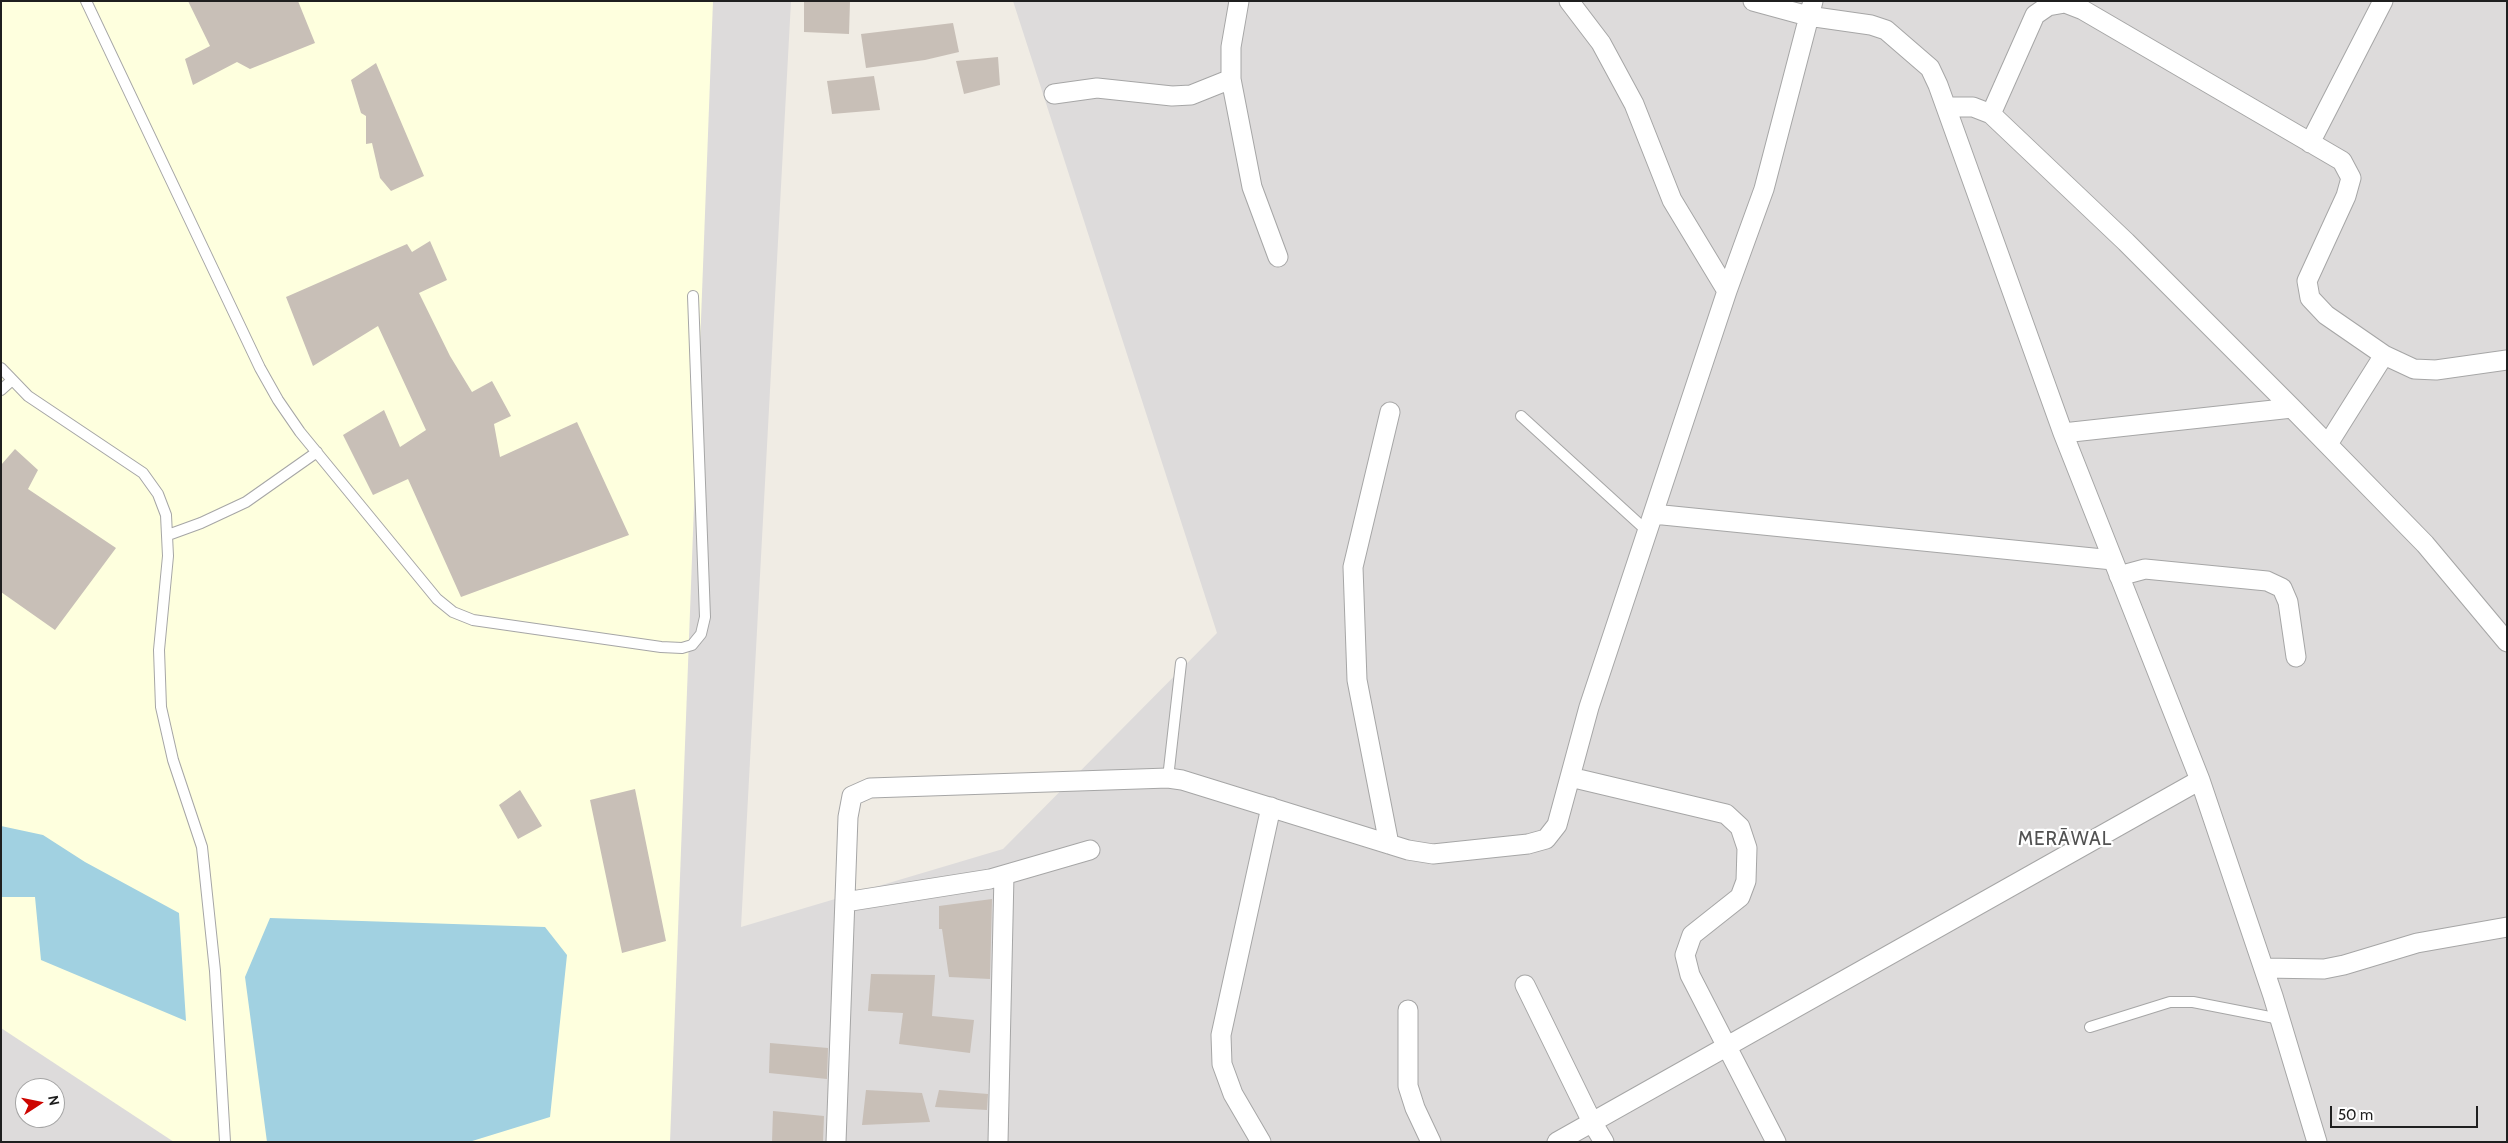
<!DOCTYPE html>
<html>
<head>
<meta charset="utf-8">
<style>
	body { margin:0 }
	#map { position:relative; width:2508px; height:1143px; overflow:hidden; background:#f0ece4; font-family:Cabin,sans-serif }
	canvas { display:block }
	.frame { position:absolute; inset:0; border:2px solid #1f1f1f; pointer-events:none }
	.north { position:absolute; left:15px; top:1078px; width:50px; height:50px; box-sizing:border-box; background:#fff; border:1px solid #a5a5a5; border-radius:50%; rotate:79deg; font-size:14px; font-weight:700; line-height:20px; text-align:center; color:#1f1f1f }
	.north::after { content:''; display:block; margin:auto; width:18px; height:22px; background:#cd0500; clip-path:polygon(50% 0,100% 100%,50% 72%,0 100%) }
	.scale { position:absolute; left:2330px; top:1106px; width:148px; height:22px; box-sizing:border-box; border:2px solid #1f1f1f; border-top:0; padding-left:6px; font-size:15px; line-height:18px; white-space:nowrap; color:#1f1f1f; -webkit-text-stroke:4px #fff; paint-order:stroke }
</style>
</head>
<body>
<div id="map">
<canvas width="2508" height="1143"></canvas>
<div class="frame"></div>
<div class="north">N</div>
<div class="scale">50 m</div>
</div>
<script>
const g = document.querySelector('canvas').getContext('2d');
g.lineJoin = 'round';
function fillPath(path, color) {
  g.fillStyle = color;
  g.fill(path, 'evenodd');
}
function shape(rows) {
  const path = new Path2D();
  for (const r of rows) {
    path.moveTo(r[0], r[1]);
    for (let i = 2; i < r.length; i += 2) path.lineTo(r[i], r[i + 1]);
  }
  return path;
}
function stroke(path, color, width, dash) {
  g.strokeStyle = color;
  g.lineWidth = width;
  g.lineCap = dash ? 'butt' : 'round';
  g.setLineDash(dash || []);
  g.stroke(path);
}
function label(font, color, halo, rows, align = 'center') {
  g.font = font + ' Cabin,sans-serif';
  g.lineWidth = 4.5;
  g.setLineDash([]);
  g.textBaseline = 'middle';
  g.strokeStyle = halo;
  g.fillStyle = color;
  for (const [text, x, y, turn = 0] of rows) {
    g.save();
    g.translate(x, y);
    g.rotate((+turn || 0) * Math.PI / 180);
    g.textAlign = isNaN(turn) ? turn : align;
    if (halo) g.strokeText(text, 0, 0);
    g.fillText(text, 0, 0);
    g.restore();
  }
}
fillPath(shape([
	[1,1,791,1,741,927,1003,849,1217,633,1013,1,2507,1,2507,1142,1,1142],
	[25,1088,55,1088,55,1118,25,1118]
]), '#dddbdb');
fillPath(shape([
	[1,1,713,1,670,1142,174,1142,1,1028]
]), '#feffde');
fillPath(shape([
	[1,826,43,835,85,862,179,913,186,1021,41,960,35,897,1,897],
	[270,918,545,927,567,955,550,1117,469,1142,267,1142,245,977]
]), '#a1d1e1');
fillPath(shape([
	[188,1,298,1,315,43,250,69,237,62,193,85,185,59,210,46],
	[804,1,850,1,849,34,804,32],
	[953,23,959,52,925,60,866,68,861,34],
	[998,57,1000,85,964,94,956,61],
	[376,63,424,176,391,191,380,178,372,143,366,144,366,116,361,113,351,80],
	[874,76,880,110,832,114,827,81],
	[430,241,447,280,419,293,450,356,472,392,492,381,511,416,494,424,500,457,577,422,629,535,461,597,408,479,373,495,343,435,384,410,400,447,426,430,378,326,313,366,286,297,407,244,412,252],
	[15,449,38,470,28,489,116,548,55,630,1,592,1,465],
	[635,789,666,941,622,953,590,800],
	[520,790,542,826,518,839,499,805],
	[992,899,990,979,949,977,942,929,939,929,939,906],
	[871,974,935,975,932,1016,974,1020,970,1053,899,1044,903,1013,868,1011],
	[770,1043,828,1048,827,1079,769,1073],
	[866,1090,922,1093,930,1122,862,1125],
	[939,1090,988,1094,987,1110,935,1107],
	[773,1111,824,1116,823,1142,772,1142]
]), '#c8bfb7');
const service = shape([
	[86,1,260,368,278,400,300,432,437,599,453,612,473,620,661,647,682,648,692,645,701,634,705,617,693,296],
	[1,368,28,396,143,473,158,494,166,515,168,556,159,650,161,707,173,760,202,847,215,971,225,1142],
	[1,390,11,381],
	[1521,416,1647,531],
	[168,535,201,523,246,502,317,452],
	[1168,778,1181,663],
	[2090,1027,2170,1002,2193,1002,2280,1019]
]);
const minor = shape([
	[1239,1,1231,47,1231,79,1252,187,1278,257],
	[1569,1,1601,43,1634,104,1672,200,1727,291],
	[1753,1,1808,16,1871,25,1886,30,1930,68,1938,85,2063,433,2200,780,2273,996,2317,1142],
	[1054,94,1097,88,1172,96,1191,95,1231,79],
	[1947,107,1973,107,1991,114,2126,242,2292,408,2425,544,2507,642],
	[1991,114,2035,15,2048,6,2065,3,2083,10,2342,161,2351,178,2346,196,2307,281,2310,298,2326,315,2384,355,2414,369,2436,370,2507,360],
	[2310,143,2383,1],
	[2063,433,2292,408],
	[2328,444,2384,355],
	[1653,514,2113,560],
	[2119,576,2145,569,2267,581,2282,588,2288,602,2296,657],
	[1570,777,1726,814,1740,827,1747,848,1746,881,1740,897,1692,935,1685,955,1690,975,1776,1142],
	[1389,844,1357,680,1353,567,1390,412],
	[845,902,990,879,1090,850],
	[2264,968,2324,969,2344,965,2417,943,2507,927],
	[1525,985,1592,1122,1604,1142],
	[1408,1010,1408,1086,1415,1108,1431,1142],
	[836,1142,848,817,852,796,870,788,1168,778,1182,780,1408,850,1433,854,1528,844,1546,839,1557,825,1589,707,1727,291,1764,189,1813,1],
	[998,1142,1004,875],
	[1261,1142,1233,1094,1222,1064,1221,1035,1271,807],
	[1557,1142,2200,780]
]);
stroke(service, '#a6a6a6', 12);
stroke(minor, '#a6a6a6', 21);
stroke(service, '#fff', 10);
stroke(minor, '#fff', 19);
g.letterSpacing = '1px';
label('19px', '#525252', '#fff', [
	["MERĀWAL",2065,839]
]);
g.letterSpacing = '0px';
</script>
</body>
</html>
